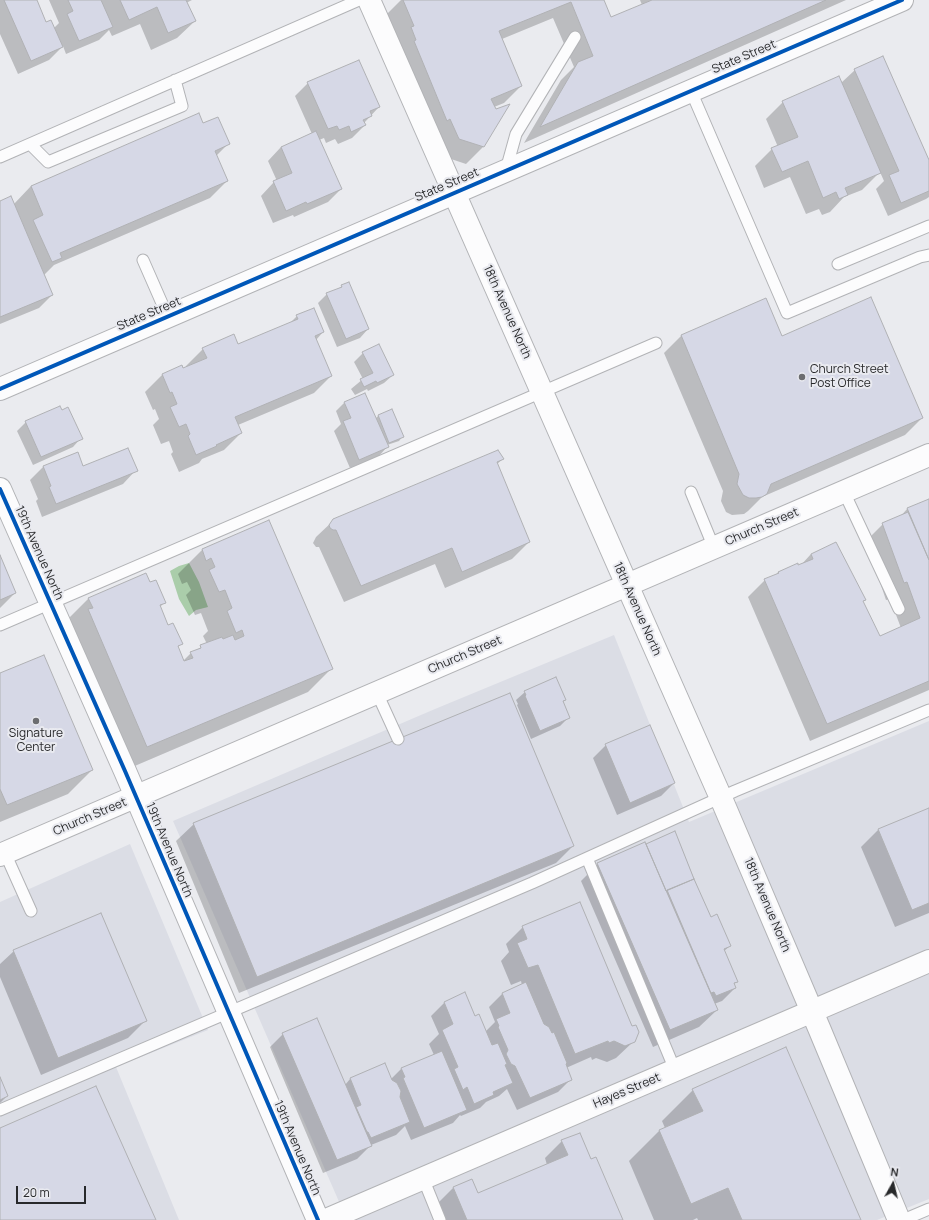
<!DOCTYPE html>
<html>
<head>
<meta charset="utf-8">
<style>
	body { margin:0 }
	#map { position:relative; width:929px; height:1220px; overflow:hidden; background:#eaebef; font-family:Manrope,sans-serif }
	canvas { display:block }
	.north { position:absolute; left:873px; top:1164px; width:40px; height:40px; -webkit-text-stroke:3px #e9eaf0; paint-order:stroke; rotate:8deg; font-size:11px; font-weight:700; line-height:16px; text-align:center; color:#28292b }
	.north::after { content:''; display:block; margin:auto; width:14px; height:18px; background:#28292b; clip-path:polygon(50% 0,100% 100%,50% 72%,0 100%) }
	.scale { position:absolute; left:16px; top:1186px; width:70px; height:18px; box-sizing:border-box; border:2px solid #28292b; border-top:0; padding-left:5px; font-size:12px; line-height:14px; white-space:nowrap; color:#28292b; -webkit-text-stroke:3px #e9eaf0; paint-order:stroke }
</style>
</head>
<body>
<div id="map">
<canvas width="929" height="1220"></canvas>
<div class="north">N</div>
<div class="scale">20 m</div>
</div>
<script>
const g = document.querySelector('canvas').getContext('2d');
g.lineJoin = 'round';
function fillPath(path, color) {
  g.fillStyle = color;
  g.fill(path, 'evenodd');
}
function shape(rows) {
  const path = new Path2D();
  for (const r of rows) {
    path.moveTo(r[0], r[1]);
    for (let i = 2; i < r.length; i += 2) path.lineTo(r[i], r[i + 1]);
  }
  return path;
}
function stroke(path, color, width, dash) {
  g.strokeStyle = color;
  g.lineWidth = width;
  g.lineCap = dash ? 'butt' : 'round';
  g.setLineDash(dash || []);
  g.stroke(path);
}
function label(font, color, halo, rows, align = 'center') {
  g.font = font + ' Manrope,sans-serif';
  g.lineWidth = 4;
  g.setLineDash([]);
  g.textBaseline = 'middle';
  g.strokeStyle = halo;
  g.fillStyle = color;
  for (const [text, x, y, turn = 0] of rows) {
    g.save();
    g.translate(x, y);
    g.rotate((+turn || 0) * Math.PI / 180);
    g.textAlign = isNaN(turn) ? turn : align;
    if (halo) g.strokeText(text, 0, 0);
    g.fillText(text, 0, 0);
    g.restore();
  }
}
fillPath(shape([
	[614,635,689,822,929,721,929,1199,877,1220,347,1220,173,821,435,709],
	[130,844,208,1030,116,1067,179,1220,0,1220,0,902]
]), '#dbdde5');
fillPath(shape([
	[189,563,199,582,208,607,196,610,189,616,179,599,170,571,179,566]
]), '#aacdaa');
fillPath(shape([
	[0,0,35,0,46,23,54,28,59,23,49,0,192,0,186,3,195,21,177,38,151,50,140,24,112,36,109,30,99,40,66,54,63,46,49,60,18,74,0,34],
	[401,0,602,0,611,19,642,5,640,0,846,0,524,143,561,80,574,67,553,18,502,39,521,86,504,103,494,107,495,111,508,106,483,147,466,164,442,156,385,16],
	[855,70,929,162,929,197,926,199,888,216,876,189,884,181,880,172,862,190,844,197,830,212,822,215,819,209,806,214,790,177,764,188,755,166,772,149,778,147,766,119,783,102,841,83],
	[308,83,379,107,364,123,365,125,352,138,338,144,335,139,326,143,324,138,319,140,341,189,328,202,294,217,293,215,273,223,261,196,274,182,277,181,268,161,281,147,312,134,295,96],
	[198,115,203,125,228,144,216,156,227,181,210,198,54,265,44,275,52,295,39,308,0,324,0,202,14,204,31,186],
	[342,286,368,329,360,338,337,347,318,303,327,294,338,289],
	[765,300,782,337,922,418,905,435,762,497,748,511,744,514,732,515,726,512,721,501,723,491,664,353,681,336],
	[297,316,323,332,316,340,331,376,314,393,238,425,241,433,224,450,202,459,199,463,179,472,171,454,173,452,169,441,161,444,153,425,159,419,155,409,153,410,145,392,162,375,182,367,183,369,186,368,186,366,203,349,237,345,290,323],
	[363,353,393,375,384,383,368,391,367,389,355,395,351,389,363,379,354,362],
	[344,403,375,419,378,416,392,410,403,436,399,441,387,445,387,447,379,456,350,468,334,431,341,424,336,411],
	[26,422,81,438,73,447,33,465,17,431],
	[77,453,83,467,136,470,123,484,42,517,36,501,38,499,30,480,43,467],
	[503,459,497,464,529,542,512,559,445,588,435,564,344,602,319,547,316,547,313,543,316,537,334,520],
	[929,500,929,690,810,741,748,597,765,580,775,576,778,572,797,564,798,566,801,565,811,554,865,599,862,602,879,637,901,628,890,599,886,600,866,541,883,524,900,517,907,509],
	[269,522,332,668,308,692,123,771,65,622,89,598,150,583,164,603,160,607,168,626,181,644,177,648,183,661,191,653,207,644,203,636,208,631,201,613,195,615,186,595,191,590,187,582,182,584,178,574,202,550],
	[0,558,15,593,0,608],
	[0,674,92,770,68,794,0,822],
	[525,692,565,700,563,702,569,717,560,726,531,739,517,705,518,704,516,700],
	[606,745,674,783,661,796,617,815,593,758],
	[929,809,929,913,895,927,861,847,878,830],
	[194,824,573,846,556,863,239,993,176,841],
	[675,832,710,918,730,946,724,951,737,981,733,985,735,988,722,1001,714,1004,717,1010,699,1027,653,1047,581,881,598,864],
	[523,927,634,1041,616,1058,607,1062,596,1058,592,1060,591,1057,566,1068,571,1079,558,1092,517,1110,507,1089,499,1096,486,1102,480,1108,461,1116,460,1115,453,1123,411,1140,405,1126,396,1135,371,1145,357,1159,323,1173,270,1047,283,1034,345,1085,350,1079,385,1065,391,1079,401,1069,434,1055,429,1044,439,1034,431,1016,444,1003,465,994,475,1017,485,1032,495,1022,489,1007,502,994,522,985,521,981,511,985,501,961,509,952,506,944],
	[14,951,145,1021,128,1038,41,1075,0,977,0,964],
	[0,1080,7,1096,0,1103],
	[693,1090,861,1220,698,1220,697,1218,693,1220,654,1220,629,1161,660,1130,665,1128,662,1121],
	[562,1141,591,1160,622,1220,443,1220,436,1205,453,1188,478,1194,547,1165,545,1158]
]), '#0003');
const building = shape([
	[4,0,37,0,46,22,51,20,63,47,31,61,4,0],
	[68,0,101,0,113,27,79,41,67,14,73,11,68,0],
	[120,0,186,0,196,21,168,33,157,7,129,20,120,0],
	[403,0,604,0,611,17,652,0,826,0,540,127,578,62,593,56,571,2,499,31,522,86,491,99,496,109,510,104,484,147,459,139,450,119,447,121,414,41,416,40,411,27,414,26,403,0],
	[883,56,929,160,929,191,901,203,889,175,899,171,854,69,883,56],
	[359,60,380,107,370,111,372,116,363,120,366,125,351,132,349,126,339,130,337,126,328,129,307,82,359,60],
	[839,76,881,173,845,188,848,195,839,199,836,192,823,198,808,161,782,172,771,148,798,137,782,101,839,76],
	[199,113,203,123,218,117,230,144,215,151,228,181,60,253,62,258,52,262,33,220,43,215,31,186,199,113],
	[316,131,342,189,307,204,306,202,286,211,273,181,292,173,281,147,316,131],
	[11,196,53,295,0,317,0,201,11,196],
	[349,282,369,329,346,339,326,293,342,287,341,285,349,282],
	[871,297,923,418,771,484,767,494,762,497,756,498,749,498,743,495,737,484,739,474,681,335,766,298,782,336,871,297],
	[314,308,324,332,315,336,332,376,235,417,242,433,216,445,217,446,196,455,188,436,190,434,186,424,179,427,170,407,177,404,172,392,170,393,162,374,182,365,183,368,207,358,202,348,234,334,238,344,298,319,296,315,314,308],
	[379,344,394,375,377,383,376,381,364,387,360,379,373,373,362,352,379,344],
	[365,393,389,447,359,460,343,421,351,418,344,402,365,393],
	[60,406,62,410,68,407,83,439,41,457,25,421,60,406],
	[392,409,404,437,389,443,378,415,392,409],
	[128,448,138,471,56,504,49,487,51,486,43,466,78,452,83,466,128,448],
	[498,450,504,459,497,462,530,542,462,572,452,548,361,586,336,530,333,530,330,528,329,525,333,519,498,450],
	[929,499,929,560,907,508,929,499],
	[908,512,929,560,929,681,827,724,764,579,779,573,778,572,798,563,798,565,813,559,811,554,836,542,866,600,863,601,880,636,920,618,907,582,904,583,882,523,908,512],
	[269,520,333,669,147,747,88,609,93,608,88,598,146,573,150,582,156,580,166,603,160,605,168,625,173,623,183,644,178,646,184,661,193,658,190,652,201,648,200,645,222,637,223,639,233,635,235,640,244,636,242,630,236,633,227,611,232,608,225,590,219,592,209,570,215,567,211,558,206,561,202,549,269,520],
	[0,555,16,593,0,600,0,555],
	[44,655,93,770,7,805,0,789,0,673,44,655],
	[556,677,566,700,563,701,570,718,540,731,525,696,526,695,524,691,556,677],
	[510,693,574,846,257,977,193,823,510,693],
	[650,725,675,783,630,803,605,744,650,725],
	[929,808,929,903,912,910,878,829,929,808],
	[675,831,694,879,666,891,646,844,675,831],
	[645,842,718,1010,670,1030,597,863,645,842],
	[694,879,711,917,717,914,731,946,724,949,738,982,734,983,736,988,716,996,714,992,711,993,667,890,694,879],
	[580,902,632,1026,636,1025,639,1032,635,1042,625,1046,614,1041,609,1043,608,1041,575,1054,538,965,528,968,517,943,527,939,522,926,580,902],
	[101,913,147,1021,58,1058,13,950,101,913],
	[526,982,544,1024,549,1027,552,1033,554,1032,567,1063,566,1064,572,1080,530,1098,515,1066,511,1064,506,1054,508,1050,498,1027,499,1026,496,1019,510,1013,502,993,526,982],
	[465,992,475,1016,479,1014,492,1045,498,1043,507,1064,505,1065,513,1083,493,1092,494,1095,474,1104,467,1087,463,1090,454,1069,458,1067,442,1030,453,1024,444,1002,465,992],
	[317,1018,372,1146,337,1160,282,1033,317,1018],
	[786,1047,861,1220,742,1220,728,1188,691,1204,659,1130,703,1111,692,1089,786,1047],
	[442,1051,467,1110,424,1128,403,1078,405,1077,401,1068,442,1051],
	[385,1063,392,1080,397,1083,401,1091,400,1097,410,1122,371,1138,368,1132,367,1132,356,1107,361,1105,350,1078,385,1063],
	[0,1077,8,1096,0,1100,0,1077],
	[96,1086,156,1220,0,1220,0,1128,96,1086],
	[580,1133,591,1159,596,1157,623,1220,467,1220,453,1187,472,1179,478,1193,568,1155,561,1140,580,1133]
]);
fillPath(building, '#d6d8e6');
stroke(building, '#b0b1b4', 1);
const lane = shape([
	[691,91,787,313,920,257,929,255],
	[30,144,48,162,182,106,175,80],
	[0,157,359,0],
	[506,170,516,134,575,37],
	[143,260,168,317],
	[838,264,929,226],
	[691,492,714,548],
	[844,492,899,609],
	[0,625,656,343],
	[377,693,398,739],
	[5,853,31,911],
	[587,858,675,1070],
	[0,1110,532,883,735,791,929,710],
	[423,1178,440,1220],
	[903,1220,929,1209]
]);
const street = shape([
	[0,389,902,0],
	[0,489,125,771,318,1220],
	[326,1220,929,961]
]);
const secondary = shape([
	[369,0,721,798,819,1028,899,1220],
	[0,855,929,455]
]);
stroke(lane, '#b2b3b6', 13);
stroke(street, '#b2b3b6', 24);
stroke(secondary, '#b2b3b6', 24);
stroke(lane, '#fcfcfd', 11);
stroke(street, '#fcfcfd', 22);
stroke(secondary, '#fcfcfd', 22);
stroke(shape([
	[0,389,902,0],
	[0,489,125,771,318,1220]
]), '#0057b8', 4);
for (const [x, y, r, color] of [
	[802,377,4,"#6c6d70"],
	[36,721,4,"#6c6d70"]
]) {
  const dot = new Path2D();
  dot.arc(x, y, r, 0, 2 * Math.PI);
  g.fillStyle = color;
  g.fill(dot);
  stroke(dot, '#e9eaf0', 1.5);
}
label('12px', '#28292b', '#e9eaf0', [
	["State Street",744,57,-23],
	["State Street",447,185,-23],
	["18th Avenue North",507,312,66],
	["State Street",149,314,-23],
	["Church Street",762,527,-23],
	["19th Avenue North",39,553,66],
	["18th Avenue North",637,609,66],
	["Church Street",465,655,-23],
	["Church Street",90,817,-23],
	["19th Avenue North",169,850,67],
	["18th Avenue North",767,905,67],
	["Hayes Street",627,1091,-23],
	["19th Avenue North",297,1148,67]
]);
label('12px', '#28292b', '#e9eaf0', [
	["Church Street",810,370],
	["Post Office",810,384],
	["Signature",36,734,"center"],
	["Center",36,748,"center"]
], 'left');
</script>
</body>
</html>
